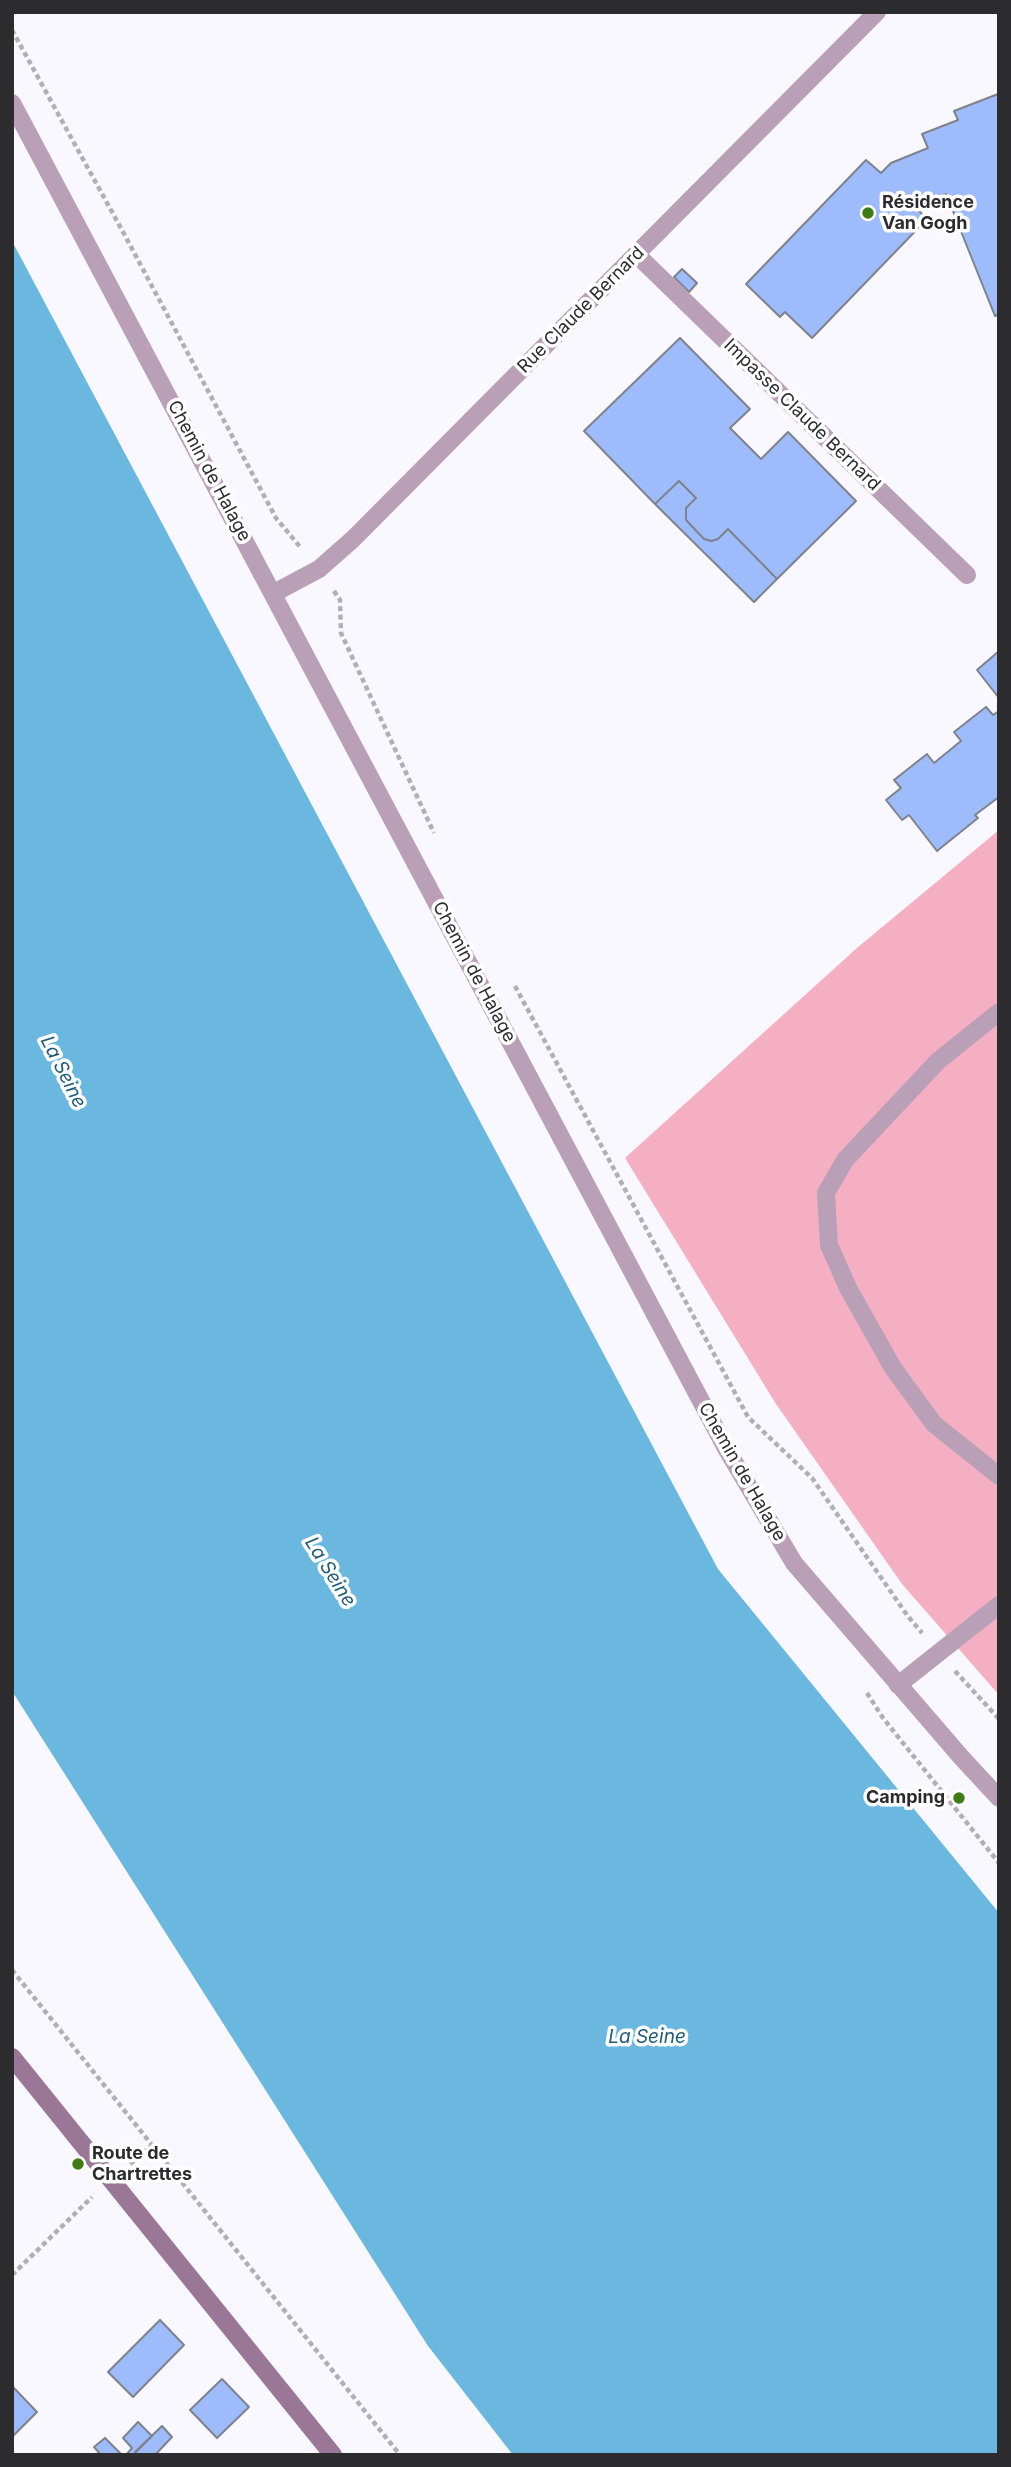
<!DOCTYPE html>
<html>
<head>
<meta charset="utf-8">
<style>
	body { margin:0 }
	#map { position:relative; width:1011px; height:2467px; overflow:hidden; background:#f9f7ff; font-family:Inter,sans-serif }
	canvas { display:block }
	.frame { position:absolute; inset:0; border:14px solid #2c2b2e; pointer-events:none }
</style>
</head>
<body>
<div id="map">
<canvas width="1011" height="2467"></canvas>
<div class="frame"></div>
</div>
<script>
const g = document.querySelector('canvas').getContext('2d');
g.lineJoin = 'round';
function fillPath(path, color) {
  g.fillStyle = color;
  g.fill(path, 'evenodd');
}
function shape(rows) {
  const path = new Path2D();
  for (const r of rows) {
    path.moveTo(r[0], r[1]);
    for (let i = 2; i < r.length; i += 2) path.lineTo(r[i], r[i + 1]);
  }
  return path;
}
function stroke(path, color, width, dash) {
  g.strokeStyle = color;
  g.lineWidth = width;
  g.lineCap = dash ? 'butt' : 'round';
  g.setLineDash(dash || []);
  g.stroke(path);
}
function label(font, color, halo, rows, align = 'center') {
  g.font = font + ' Inter,sans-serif';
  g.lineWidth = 7;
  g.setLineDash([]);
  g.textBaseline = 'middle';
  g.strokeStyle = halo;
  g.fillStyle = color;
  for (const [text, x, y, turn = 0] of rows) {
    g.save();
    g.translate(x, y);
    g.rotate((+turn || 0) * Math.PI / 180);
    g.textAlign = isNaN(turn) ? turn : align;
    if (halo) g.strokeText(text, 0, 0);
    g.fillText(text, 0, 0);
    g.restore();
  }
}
fillPath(shape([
	[999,830,999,1695,902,1584,776,1404,625,1158,857,948]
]), '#f4afc2');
fillPath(shape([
	[12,241,718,1569,999,1913,999,2455,513,2455,428,2346,12,1691]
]), '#6ab8e0');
const building = shape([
	[998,94,999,314,995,316,946,194,915,207,927,219,812,338,785,312,780,317,746,284,866,160,881,173,891,163,928,148,922,134,958,120,954,111,998,94],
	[682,269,697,283,689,292,674,277,682,269],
	[680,338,750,409,730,428,761,459,788,432,856,501,777,579,728,529,718,539,711,541,704,539,686,520,686,508,696,498,679,481,655,504,584,431,680,338],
	[679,481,696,498,686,508,686,520,704,539,711,541,718,539,728,529,777,579,754,602,655,504,679,481],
	[999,651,999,698,977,670,999,651],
	[986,707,993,715,999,711,999,797,975,815,978,818,937,851,909,815,902,820,886,800,901,788,894,780,927,754,934,763,961,741,954,732,986,707],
	[160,2320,184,2345,133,2397,108,2372,160,2320],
	[222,2379,249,2407,217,2438,190,2410,222,2379],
	[12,2386,37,2412,12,2437,12,2386],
	[138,2422,152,2436,133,2455,126,2455,132,2448,123,2438,138,2422],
	[162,2426,172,2437,155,2455,137,2455,135,2452,162,2426],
	[105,2438,122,2455,101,2455,94,2447,105,2438]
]);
fillPath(building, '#9ebcfc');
stroke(building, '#7e828a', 2);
stroke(shape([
	[12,30,123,232,276,518,301,548],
	[334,591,340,600,341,633,434,833],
	[515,986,748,1417,812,1478,907,1615,922,1633],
	[955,1671,999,1719],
	[867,1693,883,1718,999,1863],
	[12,1970,400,2455],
	[130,2164,152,2145],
	[12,2275,92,2197]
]), '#b1afb6', 4.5, [5, 3.5]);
stroke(shape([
	[999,1012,938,1061,845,1160,826,1193,829,1245,848,1288,893,1368,934,1424,999,1476],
	[898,1685,999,1605]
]), '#b9a0b7', 18);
stroke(shape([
	[12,103,727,1450,794,1563,961,1757,999,1798],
	[636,254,967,575],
	[274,593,319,569,353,539,877,12]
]), '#b9a0b7', 18);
stroke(shape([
	[12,2057,333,2455]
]), '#9a7697', 18);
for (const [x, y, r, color] of [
	[868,213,7,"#407c16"],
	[959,1798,7,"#407c16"],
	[78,2164,7,"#407c16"]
]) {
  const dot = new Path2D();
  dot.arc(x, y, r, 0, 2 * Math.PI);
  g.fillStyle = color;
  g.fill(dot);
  stroke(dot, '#fff', 2.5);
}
label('bold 18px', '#2c2b2e', '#fff', [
	["Résidence",882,203],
	["Van Gogh",882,224],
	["Camping",945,1798,"right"],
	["Route de",92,2154],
	["Chartrettes",92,2175]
], 'left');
label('18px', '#2c2b2e', '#fff', [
	["Rue Claude Bernard",581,310,-45],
	["Impasse Claude Bernard",802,415,44],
	["Chemin de Halage",209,471,62],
	["Chemin de Halage",474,972,62],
	["Chemin de Halage",742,1472,60]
]);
label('italic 19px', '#205c78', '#fff', [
	["La Seine",63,1072,63],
	["La Seine",330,1572,58],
	["La Seine",647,2037]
]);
</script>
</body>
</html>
